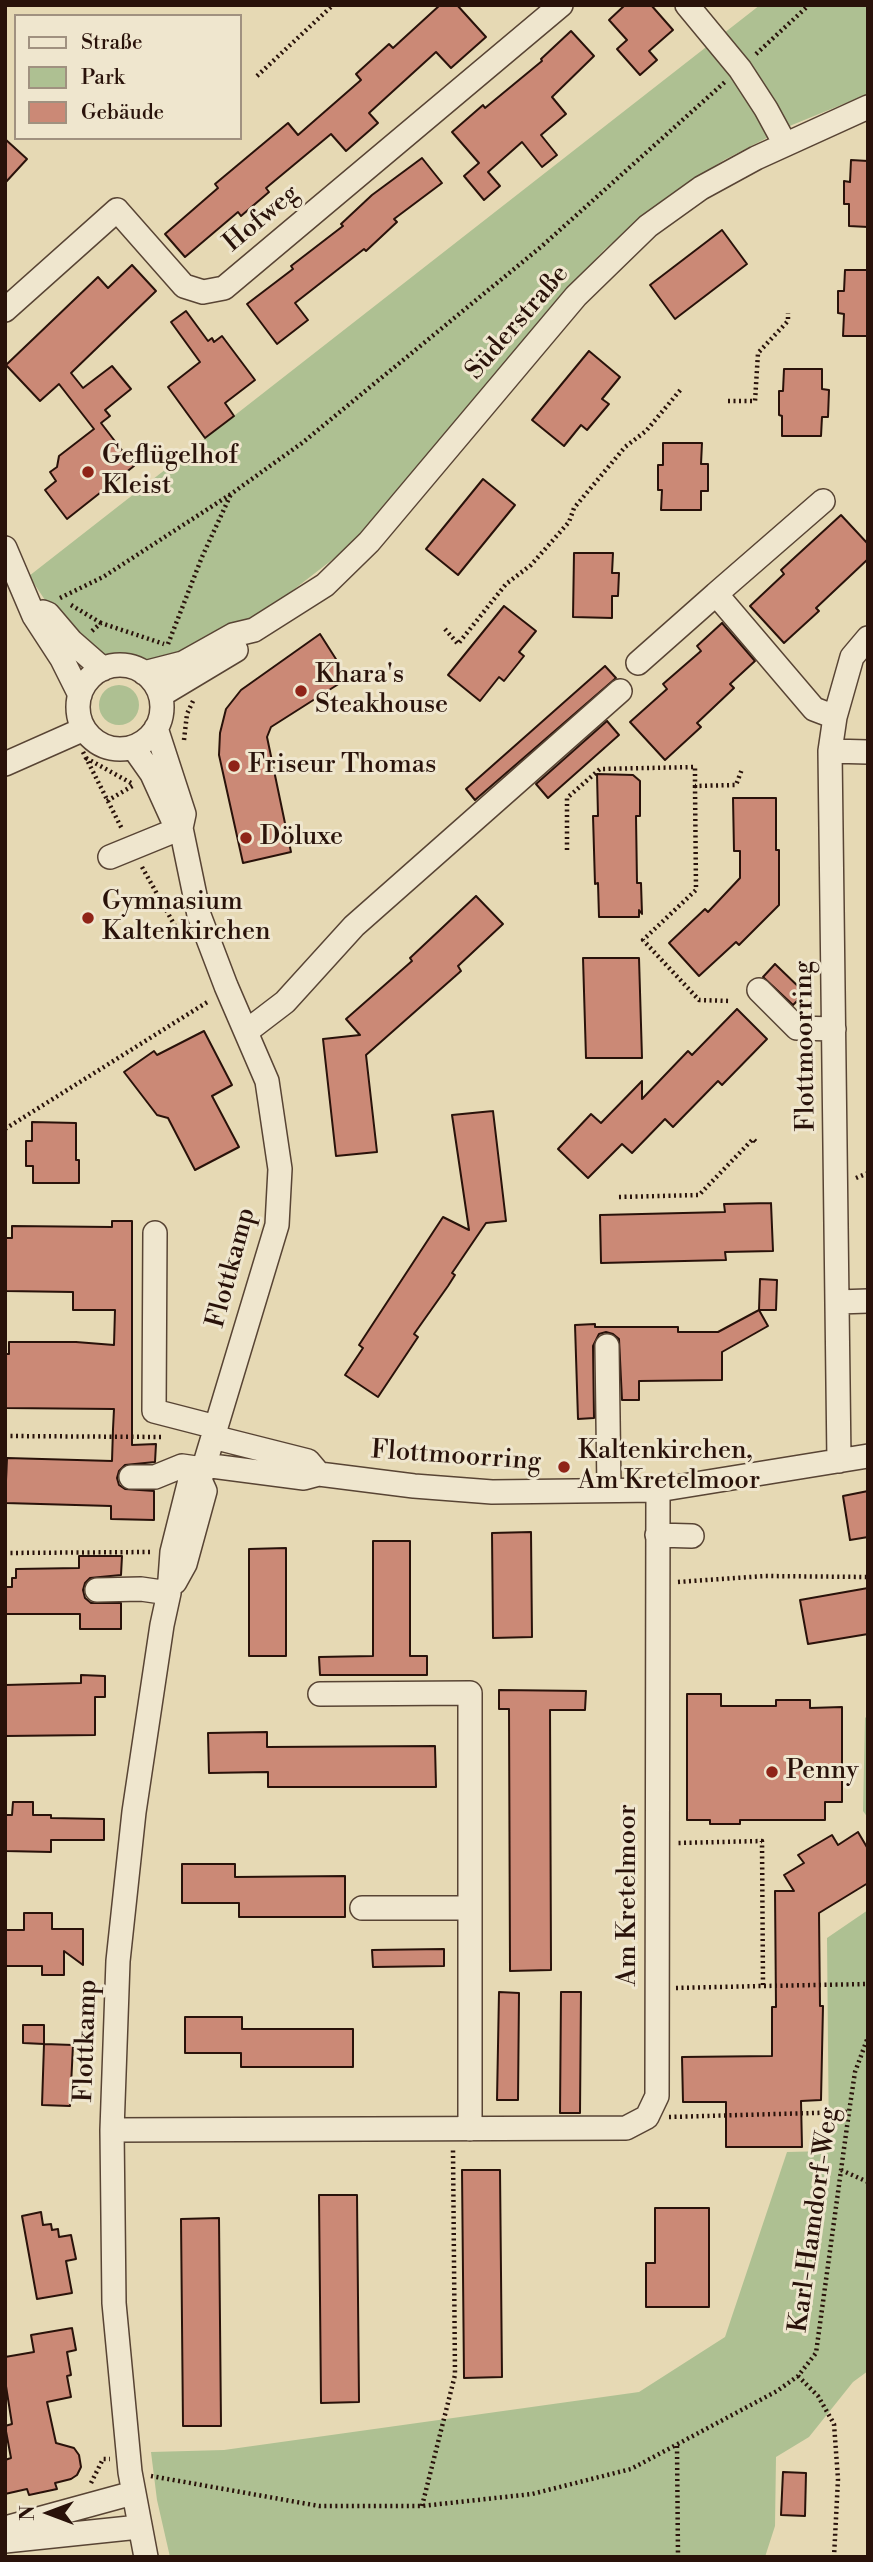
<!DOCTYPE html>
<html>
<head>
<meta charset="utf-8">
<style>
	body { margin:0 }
	#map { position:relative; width:873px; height:2562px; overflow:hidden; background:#e6d9b4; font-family:"Libre Bodoni",serif }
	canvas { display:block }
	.frame { position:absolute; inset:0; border:7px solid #29120a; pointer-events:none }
	.legend { position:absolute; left:14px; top:14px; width:228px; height:126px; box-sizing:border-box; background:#efe6ce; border:2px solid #a09180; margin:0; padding:9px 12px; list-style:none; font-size:21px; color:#29120a }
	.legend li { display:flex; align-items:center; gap:14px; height:35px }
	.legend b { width:35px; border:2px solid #a09180 }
	.north { position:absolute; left:14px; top:2478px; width:70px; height:70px; -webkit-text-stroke:5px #efe6ce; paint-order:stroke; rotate:270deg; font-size:19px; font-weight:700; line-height:28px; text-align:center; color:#29120a }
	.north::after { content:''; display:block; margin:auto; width:24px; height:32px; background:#29120a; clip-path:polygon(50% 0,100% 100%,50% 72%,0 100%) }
</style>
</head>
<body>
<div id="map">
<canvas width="873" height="2562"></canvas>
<div class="frame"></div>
<ul class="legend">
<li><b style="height:9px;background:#efe6ce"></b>Straße</li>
<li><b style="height:19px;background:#aec092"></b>Park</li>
<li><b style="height:19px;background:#cb8976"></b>Gebäude</li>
</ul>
<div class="north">N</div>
</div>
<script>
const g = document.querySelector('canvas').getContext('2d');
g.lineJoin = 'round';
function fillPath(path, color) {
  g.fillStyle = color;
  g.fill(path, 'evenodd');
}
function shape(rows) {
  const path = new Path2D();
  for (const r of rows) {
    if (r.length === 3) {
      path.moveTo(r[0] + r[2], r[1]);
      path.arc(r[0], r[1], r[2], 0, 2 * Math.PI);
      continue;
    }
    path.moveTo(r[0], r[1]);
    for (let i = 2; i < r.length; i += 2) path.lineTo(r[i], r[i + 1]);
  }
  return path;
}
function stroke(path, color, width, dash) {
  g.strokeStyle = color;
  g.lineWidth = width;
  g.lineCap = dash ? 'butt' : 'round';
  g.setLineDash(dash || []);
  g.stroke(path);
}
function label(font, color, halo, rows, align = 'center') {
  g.font = font + ' "Libre Bodoni",serif';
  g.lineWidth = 6;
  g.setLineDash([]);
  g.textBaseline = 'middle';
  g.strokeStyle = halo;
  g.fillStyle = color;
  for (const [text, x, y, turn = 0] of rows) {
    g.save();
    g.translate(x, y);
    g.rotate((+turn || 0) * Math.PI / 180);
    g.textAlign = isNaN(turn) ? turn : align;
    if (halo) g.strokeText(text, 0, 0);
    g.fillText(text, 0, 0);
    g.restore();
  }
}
fillPath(shape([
	[760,5,868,5,868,94,792,125,724,160,671,194,604,250,538,323,350,546,266,611,188,651,151,665,130,658,108,658,88,646,53,612,29,576],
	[119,705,20],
	[865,1717,868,1720,868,1818,863,1811],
	[868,1910,868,2371,853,2382,809,2437,776,2457,775,2526,765,2557,170,2557,157,2500,151,2452,224,2450,639,2392,725,2337,787,2152,829,2151,827,1938]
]), '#aec092');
const building = shape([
	[440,5,457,5,486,37,451,68,436,52,369,113,378,123,346,151,331,134,266,188,269,192,241,216,238,212,185,257,165,234,218,188,215,184,288,123,298,135,361,80,356,74,389,44,393,48,440,5],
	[625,5,651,5,673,30,649,51,657,60,640,75,617,49,627,40,609,20,625,5],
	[571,31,594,56,552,97,566,114,541,135,557,155,542,167,522,142,488,172,500,186,484,200,464,176,479,163,452,132,483,105,485,108,542,61,541,59,571,31],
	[5,139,27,159,5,183,5,139],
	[422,158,442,183,394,219,397,222,366,251,364,249,295,303,308,320,277,344,247,304,293,269,291,266,343,226,341,224,372,195,422,158],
	[851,160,868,161,868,227,849,226,849,204,844,204,844,181,850,182,851,160],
	[722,230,747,264,675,319,650,285,722,230],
	[132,265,156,291,71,373,83,388,112,366,131,389,105,410,110,416,101,423,134,466,67,519,45,490,56,481,50,472,57,467,59,456,94,429,59,384,40,401,6,365,98,277,108,288,132,265],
	[845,270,868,270,868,336,843,336,844,314,838,313,838,291,844,291,845,270],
	[186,311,208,341,212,338,214,342,222,336,255,380,225,403,234,416,205,438,168,387,200,362,171,322,186,311],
	[589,351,620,377,602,399,609,404,587,430,581,425,564,446,532,420,589,351],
	[784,369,822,369,822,389,829,390,828,417,822,417,821,436,782,436,782,416,779,415,779,391,783,391,784,369],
	[663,443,702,443,701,464,708,464,708,491,701,491,701,510,661,510,662,490,658,490,658,465,663,465,663,443],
	[483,479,515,505,458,575,426,549,483,479],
	[841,515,868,544,868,559,816,608,819,611,784,643,750,606,784,574,781,570,841,515],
	[574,553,613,553,612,573,619,573,618,596,612,596,612,618,573,617,574,553],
	[504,606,536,631,519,652,524,656,504,681,499,677,480,701,448,675,504,606],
	[722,623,755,661,730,684,734,688,697,723,701,727,665,760,630,722,667,689,663,684,701,651,697,646,722,623],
	[320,634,348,678,271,727,267,737,291,852,243,863,219,755,220,733,226,709,241,690,320,634],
	[605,666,616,678,475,800,466,789,605,666],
	[607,721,619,735,548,798,536,784,607,721],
	[597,774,633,775,640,781,640,816,636,816,637,883,641,883,642,914,639,910,639,917,599,917,598,883,595,884,593,816,598,816,597,774],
	[733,798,776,798,776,850,779,850,779,905,739,945,736,942,699,976,669,943,705,909,708,912,740,878,740,851,734,851,733,798],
	[476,896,503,924,458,966,461,971,366,1055,377,1152,336,1156,323,1039,360,1035,346,1019,412,961,410,958,476,896],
	[583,958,639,958,642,1058,586,1058,583,958],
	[775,964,805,993,793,1005,763,977,775,964],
	[737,1009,767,1039,722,1085,718,1081,673,1127,665,1119,632,1153,622,1144,588,1178,558,1149,591,1114,601,1123,642,1081,642,1099,688,1051,692,1055,737,1009],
	[204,1031,232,1085,212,1096,239,1147,195,1170,168,1118,157,1115,124,1072,154,1051,157,1055,204,1031],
	[493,1111,506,1221,486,1223,452,1273,455,1275,448,1286,414,1334,418,1337,378,1397,345,1375,363,1348,359,1345,443,1217,469,1230,452,1115,493,1111],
	[32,1122,76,1123,76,1160,79,1160,79,1183,33,1183,33,1166,26,1166,26,1141,32,1141,32,1122],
	[771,1203,773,1251,725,1252,726,1260,601,1263,600,1215,725,1212,724,1204,771,1203],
	[112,1221,132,1221,132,1445,156,1444,155,1462,125,1465,119,1471,117,1478,119,1485,125,1489,154,1491,154,1520,111,1519,111,1506,5,1503,7,1458,112,1461,113,1429,114,1409,5,1408,5,1354,9,1354,9,1342,76,1342,114,1345,115,1310,73,1310,73,1292,5,1291,5,1238,12,1238,12,1226,112,1227,112,1221],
	[760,1279,777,1280,776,1310,759,1310,760,1279],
	[759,1310,768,1326,722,1352,722,1380,639,1381,639,1400,622,1400,619,1339,613,1334,606,1332,599,1334,593,1346,594,1418,578,1419,575,1325,595,1324,595,1327,678,1327,678,1332,718,1332,759,1310],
	[868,1491,868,1537,850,1540,843,1496,868,1491],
	[531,1532,532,1637,493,1638,492,1533,531,1532],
	[373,1541,410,1541,410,1656,427,1656,427,1675,320,1675,319,1657,373,1656,373,1541],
	[286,1548,286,1656,249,1656,249,1549,286,1548],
	[79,1556,122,1556,121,1575,90,1578,85,1583,83,1590,85,1598,91,1603,121,1603,121,1629,80,1629,80,1614,5,1614,5,1587,12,1587,12,1578,16,1578,16,1569,79,1568,79,1556],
	[868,1588,868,1634,808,1644,800,1600,868,1588],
	[81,1675,105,1676,105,1697,95,1697,95,1735,5,1736,5,1685,81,1683,81,1675],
	[499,1690,586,1691,585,1710,550,1710,551,1970,510,1971,509,1709,499,1709,499,1690],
	[687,1694,721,1694,721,1706,776,1706,776,1700,810,1700,810,1708,842,1707,842,1802,825,1802,825,1820,740,1820,740,1824,710,1824,710,1820,687,1820,687,1694],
	[267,1732,267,1747,435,1746,436,1787,268,1787,268,1772,209,1773,208,1733,267,1732],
	[13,1802,33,1802,33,1815,51,1815,51,1818,104,1819,104,1840,51,1840,51,1852,5,1851,5,1815,12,1815,13,1802],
	[858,1832,868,1849,868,1883,819,1913,820,2006,823,2006,821,2100,801,2101,802,2147,726,2147,726,2102,683,2102,682,2057,772,2056,772,2007,776,2007,775,1891,794,1891,784,1875,804,1863,798,1855,832,1835,838,1845,858,1832],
	[182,1864,235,1864,235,1877,345,1876,345,1917,239,1917,239,1903,182,1903,182,1864],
	[24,1913,52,1913,52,1929,83,1929,83,1965,64,1951,64,1975,42,1975,42,1966,5,1966,5,1930,24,1930,24,1913],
	[444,1949,444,1966,373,1967,372,1950,444,1949],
	[499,1992,519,1993,518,2100,497,2100,499,1992],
	[561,1992,581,1992,580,2113,560,2113,561,1992],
	[185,2017,242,2017,242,2029,353,2029,353,2067,241,2067,241,2053,185,2053,185,2017],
	[23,2025,44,2025,44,2044,23,2043,23,2025],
	[44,2044,73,2045,70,2106,42,2105,44,2044],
	[462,2170,500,2170,502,2377,464,2378,462,2170],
	[319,2195,357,2195,359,2402,321,2403,319,2195],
	[655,2208,709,2208,709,2307,646,2307,646,2263,655,2263,655,2208],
	[41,2212,43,2225,51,2224,52,2230,58,2229,59,2237,71,2235,76,2259,66,2261,72,2293,37,2299,22,2216,41,2212],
	[219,2218,221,2426,183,2426,181,2219,219,2218],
	[72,2328,76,2350,67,2352,71,2375,67,2376,71,2397,47,2402,56,2443,74,2448,79,2455,81,2467,77,2475,71,2479,55,2483,57,2489,29,2495,27,2489,5,2494,5,2460,11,2458,5,2426,12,2424,5,2380,5,2357,34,2352,31,2335,72,2328],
	[783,2472,806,2473,805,2516,781,2515,783,2472]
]);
fillPath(building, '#cb8976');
stroke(building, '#29120a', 2);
const minor = shape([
	[687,5,740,69,766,109,785,144],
	[5,310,117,210,184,286,203,292,224,288,561,5],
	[5,548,34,616,62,659,80,695],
	[716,594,823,501],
	[43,612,48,614,71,641,103,669],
	[638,663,716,594,814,709,835,717],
	[120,707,42],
	[144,673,183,663,233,635,254,630,325,585,369,542,576,296,648,226,701,188,756,158,868,107],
	[161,695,236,650],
	[156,728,184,814,181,828,199,915,226,986,267,1081,280,1169,277,1225,200,1480,205,1491,185,1564,175,1582],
	[133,747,152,774,172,818],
	[830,751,868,752],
	[5,764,84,729],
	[110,857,181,828],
	[759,990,797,1028,834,1029],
	[247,1031,285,1002,354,926,620,691],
	[155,1233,154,1411,216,1427],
	[838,1302,868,1301],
	[607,1346,609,1490],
	[213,1437,308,1461,319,1474],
	[839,1461,830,751,835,717,852,657,868,638],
	[204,1465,304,1478,319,1474,414,1486,492,1492,658,1490,868,1456],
	[131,1477,155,1477,182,1466,203,1469],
	[657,1535,692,1536],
	[97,1590,141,1589,169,1593],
	[320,1694,470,1693,470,2129],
	[362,1908,470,1908],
	[112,2130,626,2128,647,2117,657,2096,658,1490],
	[5,2528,133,2493],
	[5,2541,139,2527],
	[146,2557,130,2472,114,2303,112,2130,118,1961,134,1812,162,1625,169,1593,172,1552,189,1484,200,1480]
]);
stroke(minor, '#584434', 26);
stroke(shape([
	[756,54,809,5],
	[257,76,333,5],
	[728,401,755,401,758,353,788,321,788,313],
	[60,598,103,577,231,494,302,443,542,246,726,81],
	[71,605,101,623],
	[445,629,458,644,506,584,531,565,569,522,574,508,625,447,646,431,682,388],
	[92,631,101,623,164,644],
	[168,644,202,557,231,494],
	[184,740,187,714,193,701],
	[83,752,122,829],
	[86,758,131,783],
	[695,786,696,890,643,940,699,1000,730,1001],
	[107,801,134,785],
	[567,850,567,798,600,769,695,767,695,786,736,785,742,769],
	[142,867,184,942],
	[5,1129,209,1001],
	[856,1178,868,1173],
	[619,1197,699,1195,753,1139,757,1143],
	[5,1436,163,1437],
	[5,1553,151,1552],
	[678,1582,765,1576,868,1577],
	[764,1986,868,1984],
	[676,1988,763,1986,762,1841,677,1843],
	[669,2117,849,2112],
	[841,2170,868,2182],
	[798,2376,818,2396,834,2424,838,2479,834,2557],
	[677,2446,678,2557],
	[151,2476,319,2506,422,2506,532,2494,631,2469,777,2391,798,2376,816,2353,849,2112,855,2072,868,2037],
	[91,2483,103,2459,110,2459],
	[422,2506,455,2375,453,2150]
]), '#29120a', 4.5, [2, 3.5]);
stroke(minor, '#efe6ce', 23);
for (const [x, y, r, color] of [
	[88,472,7,"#8f2418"],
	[301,691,7,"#8f2418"],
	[234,766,7,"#8f2418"],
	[246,838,7,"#8f2418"],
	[88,918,7,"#8f2418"],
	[564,1467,7,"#8f2418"],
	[772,1772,7,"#8f2418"]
]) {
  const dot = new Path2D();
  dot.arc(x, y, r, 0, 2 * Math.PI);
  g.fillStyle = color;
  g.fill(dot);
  stroke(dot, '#efe6ce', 2.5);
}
label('26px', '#29120a', '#efe6ce', [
	["Hofweg",262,219,-40],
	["Süderstraße",518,323,-49],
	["Flottmoorring",806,1046,-91],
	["Flottkamp",232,1268,-75],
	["Flottmoorring",456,1457,4],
	["Am Kretelmoor",629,1895,-90],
	["Flottkamp",87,2041,-88],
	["Karl-Hamdorf-Weg",815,2220,-82]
]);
label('26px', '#29120a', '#efe6ce', [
	["Geflügelhof",102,457],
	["Kleist",102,487],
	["Khara's",315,676],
	["Steakhouse",315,706],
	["Friseur Thomas",248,766],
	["Döluxe",260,838],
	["Gymnasium",102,903],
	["Kaltenkirchen",102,933],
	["Kaltenkirchen,",578,1452],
	["Am Kretelmoor",578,1482],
	["Penny",786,1772]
], 'left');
</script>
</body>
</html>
